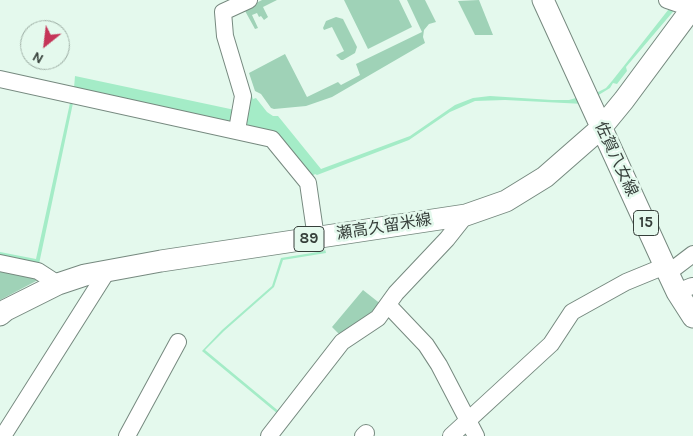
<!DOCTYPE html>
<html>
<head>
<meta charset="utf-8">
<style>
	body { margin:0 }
	#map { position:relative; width:693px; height:436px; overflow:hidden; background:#e4f9ed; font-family:Karla,sans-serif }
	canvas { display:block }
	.north { position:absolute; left:20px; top:20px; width:50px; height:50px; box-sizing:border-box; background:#e4f9ed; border:1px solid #9eafa5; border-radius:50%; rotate:209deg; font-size:14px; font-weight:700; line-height:20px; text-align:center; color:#363f3a }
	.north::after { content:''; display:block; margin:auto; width:18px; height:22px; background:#c53558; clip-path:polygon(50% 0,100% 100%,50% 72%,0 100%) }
</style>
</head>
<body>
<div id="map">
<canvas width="693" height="436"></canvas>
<div class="north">N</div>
</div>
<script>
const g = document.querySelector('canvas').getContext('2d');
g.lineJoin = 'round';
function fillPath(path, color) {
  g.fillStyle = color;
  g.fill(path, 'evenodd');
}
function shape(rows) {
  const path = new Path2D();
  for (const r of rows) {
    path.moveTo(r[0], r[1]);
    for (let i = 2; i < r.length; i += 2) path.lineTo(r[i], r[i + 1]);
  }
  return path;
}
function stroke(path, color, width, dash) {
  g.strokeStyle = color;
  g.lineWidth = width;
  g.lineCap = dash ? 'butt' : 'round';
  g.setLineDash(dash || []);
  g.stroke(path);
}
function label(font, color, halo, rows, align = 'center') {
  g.font = font + ' Karla,"Noto Sans JP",sans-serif';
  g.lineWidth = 5;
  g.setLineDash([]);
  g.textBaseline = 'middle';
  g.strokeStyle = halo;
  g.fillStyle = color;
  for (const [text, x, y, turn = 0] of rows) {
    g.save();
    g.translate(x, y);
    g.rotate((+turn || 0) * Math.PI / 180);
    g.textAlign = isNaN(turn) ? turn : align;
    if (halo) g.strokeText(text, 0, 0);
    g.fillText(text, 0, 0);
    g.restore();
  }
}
fillPath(shape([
	[262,0,277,0,263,7,268,17,264,20,261,16,259,17,257,13,252,15,258,28,255,29,244,9],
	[344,0,399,0,412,27,368,49],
	[407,0,425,0,436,22,429,24,424,30,423,37,425,43,332,97,306,106,274,109,271,108,261,94,255,91,249,73,285,54,307,97,338,82,341,85,360,75,356,64,422,32],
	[479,0,493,35,475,35,458,1],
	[336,17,343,19,357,47,355,53,343,60,341,60,336,55,344,51,332,27,324,30,323,28,326,21],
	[0,265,38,280,0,300],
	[363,290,382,305,341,336,332,327]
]), '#9fd2b7');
fillPath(shape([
	[676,0,683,0,626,67,627,71,617,84,613,83,610,88,584,104,505,100,475,101,450,112,409,140,317,175,315,174,311,177,277,132,243,125,251,99,229,34,235,45,253,99,256,98,267,112,273,116,278,116,321,169,410,136,455,105,473,98,490,96,552,100,569,100,576,98,577,99,582,100,606,88,612,81],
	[75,76,235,110,232,122,74,88],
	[72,99,73,103,39,264,0,255,0,252,36,259,70,103],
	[325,249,326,253,283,260,274,287,224,331,205,350,281,413,262,436,260,436,278,414,202,351,222,330,272,286,281,258,324,251]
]), '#a4ecc7');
const minor = shape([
	[667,0,693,9],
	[0,79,272,139,308,183,316,238],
	[237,130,243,96,225,36,223,12,249,0],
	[0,263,38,271,58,284],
	[668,273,693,254],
	[677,292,692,286],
	[388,305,426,345,439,365,476,436],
	[3,436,108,270],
	[127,436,178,342],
	[269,436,342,342,378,318,396,293,447,239,466,215],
	[363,436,366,433],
	[451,436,551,344,572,312,626,282,665,266]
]);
const major = shape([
	[543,0,668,273,677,292,693,317],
	[0,315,6,310,58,284,85,275,161,261,466,215,506,201,545,177,601,128,624,100,693,7]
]);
stroke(minor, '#76897f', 18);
stroke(major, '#76897f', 23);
stroke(minor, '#fff', 16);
stroke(major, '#fff', 21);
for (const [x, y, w] of [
	[646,223,25],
	[309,239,30]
]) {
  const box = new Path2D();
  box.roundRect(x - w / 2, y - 12.5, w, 25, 4);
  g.fillStyle = '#e4f9ed';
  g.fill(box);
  stroke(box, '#363f3a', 1);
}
label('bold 15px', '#363f3a', null, [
	["15",646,223],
	["89",309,239]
]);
label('16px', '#363f3a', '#e4f9ed', [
	["佐賀八女線",616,159,65],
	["瀬高久留米線",384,227,-9]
]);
</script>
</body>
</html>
